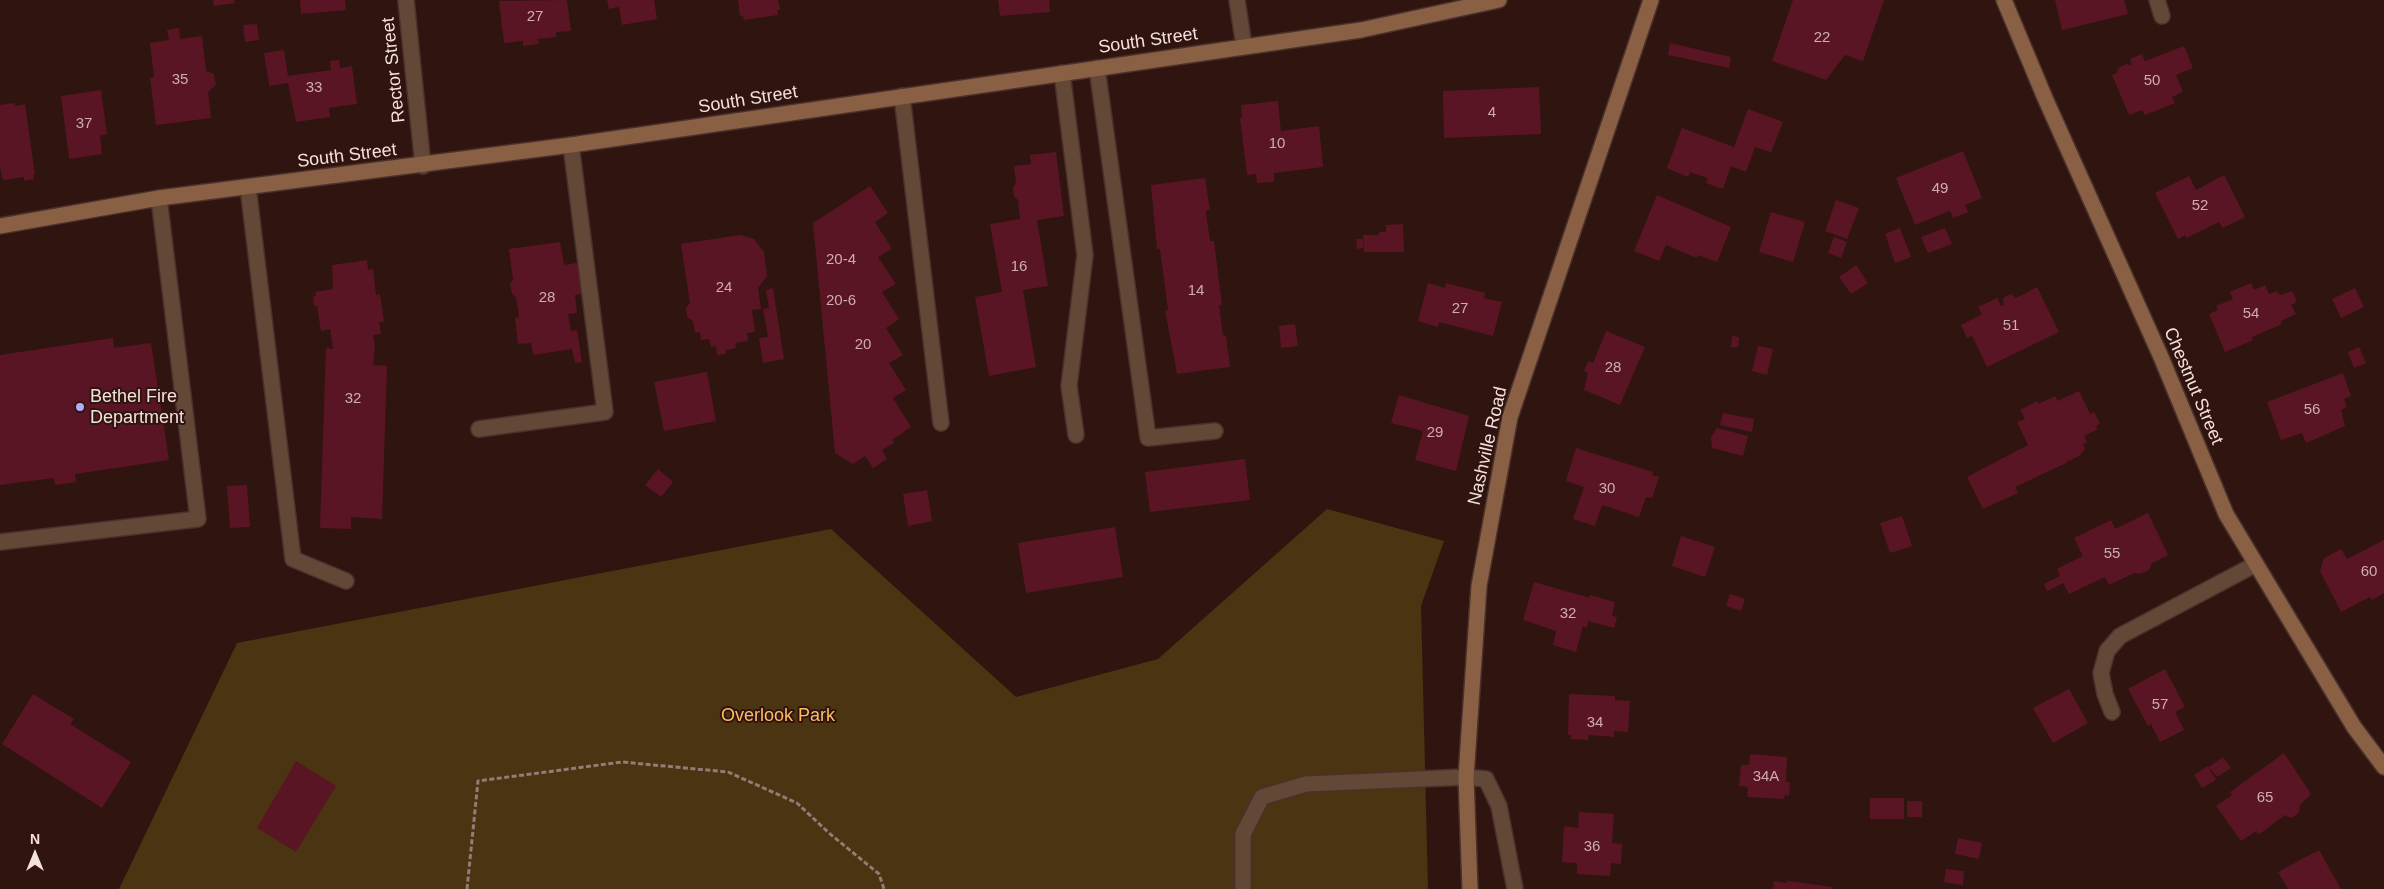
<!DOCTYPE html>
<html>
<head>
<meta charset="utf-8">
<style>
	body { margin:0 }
	#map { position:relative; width:2384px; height:889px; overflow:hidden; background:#30140f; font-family:Helvetica,sans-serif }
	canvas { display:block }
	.north { position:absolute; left:10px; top:829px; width:50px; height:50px; -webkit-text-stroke:4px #30140f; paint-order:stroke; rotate:0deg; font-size:14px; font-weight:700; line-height:20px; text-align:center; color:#f4e0dc }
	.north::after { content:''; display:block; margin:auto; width:18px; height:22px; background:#f4e0dc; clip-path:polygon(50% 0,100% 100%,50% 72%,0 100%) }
</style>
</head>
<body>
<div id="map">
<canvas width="2384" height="889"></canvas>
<div class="north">N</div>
</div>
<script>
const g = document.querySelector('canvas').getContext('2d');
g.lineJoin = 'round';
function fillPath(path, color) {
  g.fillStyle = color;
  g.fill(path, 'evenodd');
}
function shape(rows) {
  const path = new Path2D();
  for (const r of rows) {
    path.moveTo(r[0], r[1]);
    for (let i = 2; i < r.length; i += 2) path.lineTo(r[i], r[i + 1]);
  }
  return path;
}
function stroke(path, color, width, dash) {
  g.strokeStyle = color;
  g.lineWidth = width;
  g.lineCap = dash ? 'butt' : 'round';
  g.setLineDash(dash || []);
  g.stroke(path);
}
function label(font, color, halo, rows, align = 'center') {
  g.font = font + ' Helvetica,sans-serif';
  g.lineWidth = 4;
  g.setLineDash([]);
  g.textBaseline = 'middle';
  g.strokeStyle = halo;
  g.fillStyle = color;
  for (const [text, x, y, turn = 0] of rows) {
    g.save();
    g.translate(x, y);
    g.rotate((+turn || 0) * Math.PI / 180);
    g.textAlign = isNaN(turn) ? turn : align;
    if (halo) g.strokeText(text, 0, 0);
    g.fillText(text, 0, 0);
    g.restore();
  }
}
fillPath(shape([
	[1327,509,1444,541,1421,606,1428,889,119,889,237,643,831,529,1016,697,1158,659]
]), '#4b3412');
fillPath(shape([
	[213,0,234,0,235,3,214,6],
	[300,0,345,0,346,10,301,14],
	[567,0,571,31,556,32,556,37,538,39,539,44,523,46,523,41,504,43,499,1],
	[607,0,654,0,657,19,622,25,619,7,609,9],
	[738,0,778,0,780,10,777,10,778,15,744,20,743,16,740,16],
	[998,0,1049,0,1050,12,1000,16],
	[1793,0,1884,0,1863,61,1845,55,1826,80,1772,61],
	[2055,0,2124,0,2128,14,2062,30],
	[257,24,259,40,245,42,243,25],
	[179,28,180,39,202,36,206,71,214,74,216,85,208,92,211,118,156,125,150,78,154,77,150,43,169,40,167,30],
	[1670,43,1731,57,1729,68,1668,55],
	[2184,46,2193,68,2176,75,2183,92,2172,97,2175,103,2145,115,2142,110,2129,115,2112,75,2117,73,2118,68,2127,64,2132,66,2130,59,2142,54,2145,61],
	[284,50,288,76,331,70,330,61,339,60,340,68,352,66,357,104,329,108,330,117,296,122,288,83,269,86,269,84,264,53],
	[1539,87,1541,134,1444,138,1443,91],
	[101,90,107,134,100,136,102,154,69,159,61,96],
	[1278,101,1281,131,1319,126,1323,167,1274,173,1274,182,1257,183,1256,174,1247,175,1240,118,1242,117,1241,105],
	[15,103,15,106,25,104,35,175,33,175,34,179,24,181,24,177,3,180,0,168,0,105],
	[1748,109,1783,122,1771,152,1755,147,1746,172,1731,166,1723,189,1706,183,1708,178,1690,172,1688,177,1667,168,1682,128,1734,147],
	[1963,151,1982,198,1965,205,1968,212,1953,218,1950,211,1947,212,1915,225,1896,178],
	[1056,152,1064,216,1037,220,1048,286,1023,290,1036,367,989,376,975,297,1002,292,990,224,1020,219,1018,200,1014,196,1013,188,1016,182,1014,166,1031,164,1030,155],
	[2224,175,2245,217,2223,228,2219,222,2186,238,2185,235,2178,239,2155,193,2189,176,2196,190],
	[1205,178,1210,210,1206,211,1206,213,1210,241,1214,241,1222,305,1219,305,1223,335,1226,336,1230,367,1177,374,1165,310,1168,310,1160,249,1157,249,1151,185],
	[870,186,888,213,875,222,892,249,878,257,896,284,882,292,899,319,886,328,903,355,889,363,906,390,893,398,911,427,892,440,894,443,882,450,887,459,873,468,865,456,853,464,835,453,813,223],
	[1657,195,1731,227,1717,262,1698,255,1697,258,1666,245,1659,261,1634,251],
	[1836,200,1859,208,1847,239,1825,231],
	[1771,212,1805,222,1793,262,1759,252],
	[1403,224,1404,252,1364,252,1363,235,1379,235,1379,232,1386,232,1386,225],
	[1900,228,1911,257,1895,263,1885,234],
	[1945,228,1952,244,1928,253,1921,237],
	[740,235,754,239,764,252,767,276,758,288,761,309,752,310,755,332,747,333,748,341,735,343,736,348,726,350,726,354,717,355,716,346,711,347,709,339,701,340,700,332,695,333,693,321,687,317,686,308,690,303,681,244],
	[1834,237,1847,242,1841,258,1828,253],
	[1356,239,1363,239,1363,248,1357,249],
	[560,242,564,265,582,262,587,293,575,295,577,313,568,314,571,331,577,330,582,362,575,363,572,349,533,355,531,343,518,344,515,318,519,317,516,297,512,294,510,283,513,280,509,249],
	[367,260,368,270,373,269,376,295,380,294,384,322,379,322,381,334,373,335,375,346,373,365,387,366,382,519,351,517,351,529,320,528,326,348,333,349,330,329,321,331,317,306,314,306,313,297,316,296,315,292,333,289,332,265],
	[1856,265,1868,283,1851,294,1839,277],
	[1428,283,1445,288,1446,283,1485,293,1484,298,1502,302,1493,336,1439,322,1438,327,1418,321],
	[2251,283,2254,290,2265,285,2269,294,2277,291,2280,295,2292,291,2297,302,2291,305,2296,314,2281,321,2282,324,2252,337,2253,340,2225,352,2209,314,2218,310,2216,306,2233,299,2230,292],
	[2037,287,2059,332,1987,367,1972,336,1967,338,1961,325,1982,314,1978,307,1997,298,2001,306,2004,305,2003,298,2011,294,2016,298],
	[773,288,784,359,763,363,759,338,768,337,763,309,769,308,766,290],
	[2355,288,2364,307,2341,318,2332,299],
	[1295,324,1298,346,1281,348,1279,326],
	[1606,331,1645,347,1620,405,1584,390,1588,373,1584,371,1588,361,1593,363],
	[1732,336,1739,337,1738,347,1731,347],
	[113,338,114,348,151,343,169,460,75,474,76,482,55,485,54,478,0,485,0,355],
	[1758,346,1773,349,1767,375,1752,371],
	[2359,347,2366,363,2354,368,2348,352],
	[707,372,716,421,664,431,654,382],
	[2343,373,2351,396,2344,399,2347,407,2341,410,2345,426,2306,443,2302,433,2281,440,2267,402],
	[2079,391,2090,414,2094,412,2100,423,2096,426,2098,429,2084,436,2087,442,2083,444,2085,449,2079,456,2069,461,2065,458,2068,462,2066,463,2015,487,2018,493,1983,509,1967,477,2028,445,2017,422,2025,419,2020,410,2037,401,2039,404,2055,396,2058,401],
	[1399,395,1469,416,1456,471,1415,460,1423,431,1391,423],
	[1723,413,1754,419,1752,432,1720,425],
	[1717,428,1748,436,1743,456,1712,448,1711,437],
	[1576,448,1653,472,1652,475,1659,477,1652,498,1646,497,1639,517,1602,505,1595,526,1573,519,1584,487,1566,481],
	[1245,459,1250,500,1150,512,1145,472],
	[658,469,673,482,661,497,645,485],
	[247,485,250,527,230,528,227,486],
	[927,490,932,521,908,526,903,494],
	[2148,513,2168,555,2152,563,2149,570,2140,574,2134,573,2109,585,2105,577,2069,594,2063,583,2047,591,2044,584,2060,576,2057,569,2083,556,2074,538,2111,520,2115,529],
	[1902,516,1912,546,1890,553,1880,523],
	[1115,527,1123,577,1026,593,1018,543],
	[1681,536,1715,547,1705,577,1672,566],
	[2384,540,2384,593,2372,600,2370,597,2341,612,2320,571,2324,558,2341,549,2347,559],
	[1534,582,1590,598,1590,595,1615,602,1612,616,1617,617,1614,628,1588,621,1587,628,1583,626,1576,652,1553,645,1556,631,1523,620],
	[1730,594,1745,599,1741,611,1726,606],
	[2165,669,2185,707,2175,712,2184,730,2160,742,2151,724,2148,726,2128,689],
	[2069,689,2088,723,2053,743,2033,708],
	[33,694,74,719,70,724,131,762,102,808,2,744],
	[1569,694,1615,696,1615,700,1630,701,1628,732,1614,731,1614,737,1589,735,1588,740,1571,739,1571,735,1568,735],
	[2284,753,2311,794,2300,805,2299,813,2291,818,2285,815,2261,833,2258,834,2256,831,2241,841,2216,806,2232,795,2230,792],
	[1750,754,1787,757,1786,782,1790,782,1789,796,1785,795,1784,799,1747,797,1748,787,1739,786,1741,765,1749,765],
	[2223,757,2231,768,2217,777,2209,767],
	[296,761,336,786,296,852,257,828],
	[2208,766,2216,780,2202,788,2194,775],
	[1870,798,1904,798,1904,819,1870,819],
	[1907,801,1922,801,1922,817,1907,817],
	[1579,812,1614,814,1612,843,1622,844,1621,864,1611,863,1610,876,1577,874,1577,863,1562,862,1564,826,1578,828],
	[1958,838,1982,843,1979,859,1955,854],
	[2319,850,2341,889,2288,889,2278,872],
	[1946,869,1964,871,1963,885,1944,882],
	[1774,881,1787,883,1787,881,1833,887,1832,889,1773,889]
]), '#5a1525');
const lane = shape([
	[1237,0,1244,46],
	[2157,0,2162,16],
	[1097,68,1148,438,1215,431],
	[1062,73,1085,255,1069,386,1076,435],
	[902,96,941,423],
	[248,187,293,559,346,581],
	[479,429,605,412,571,145],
	[0,542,198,519,159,198],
	[2112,712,2105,694,2101,673,2107,651,2120,636,2256,564],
	[1243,889,1243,834,1262,797,1306,784,1466,777,1486,779,1499,806,1515,889]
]);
const street = shape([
	[406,0,423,166]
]);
const secondary = shape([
	[2004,0,2045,98,2161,357,2226,514,2354,727,2384,767],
	[0,226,159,198,571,145,1361,30,1499,0],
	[1470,889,1466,777,1479,586,1510,417,1651,0]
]);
stroke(lane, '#4b312c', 18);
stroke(street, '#4b312c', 18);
stroke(secondary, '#4b312c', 18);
stroke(shape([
	[467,889,478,781,622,762,728,772,797,803,829,833,879,874,884,889]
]), '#937b76', 3, [5, 2.5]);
stroke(lane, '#634838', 15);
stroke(street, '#634838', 15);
stroke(secondary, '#8a6045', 15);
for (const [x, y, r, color] of [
	[80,407,5,"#b3adf9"]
]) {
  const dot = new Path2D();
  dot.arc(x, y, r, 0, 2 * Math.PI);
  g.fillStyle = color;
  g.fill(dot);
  stroke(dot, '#30140f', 2);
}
label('15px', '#ceadae', null, [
	["27",535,17],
	["22",1822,38],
	["35",180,80],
	["50",2152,81],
	["33",314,88],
	["4",1492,113],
	["37",84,124],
	["10",1277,144],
	["49",1940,189],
	["52",2200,206],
	["20-4",841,260],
	["16",1019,267],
	["24",724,288],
	["14",1196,291],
	["28",547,298],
	["20-6",841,301],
	["27",1460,309],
	["54",2251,314],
	["51",2011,326],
	["20",863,345],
	["28",1613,368],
	["32",353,399],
	["56",2312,410],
	["29",1435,433],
	["30",1607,489],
	["55",2112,554],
	["60",2369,572],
	["32",1568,614],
	["57",2160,705],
	["34",1595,723],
	["34A",1766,777],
	["65",2265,798],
	["36",1592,847]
]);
label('18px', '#f4e0dc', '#30140f', [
	["South Street",1148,41,-8],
	["Rector Street",394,70,-96],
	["South Street",748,100,-9],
	["South Street",347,156,-7],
	["Chestnut Street",2193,386,67],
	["Nashville Road",1488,446,-77]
]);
label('18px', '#f4e0dc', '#30140f', [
	["Bethel Fire",90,397],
	["Department",90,418]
], 'left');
label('18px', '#fdbe62', '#30140f', [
	["Overlook Park",778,716]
]);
</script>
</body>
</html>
